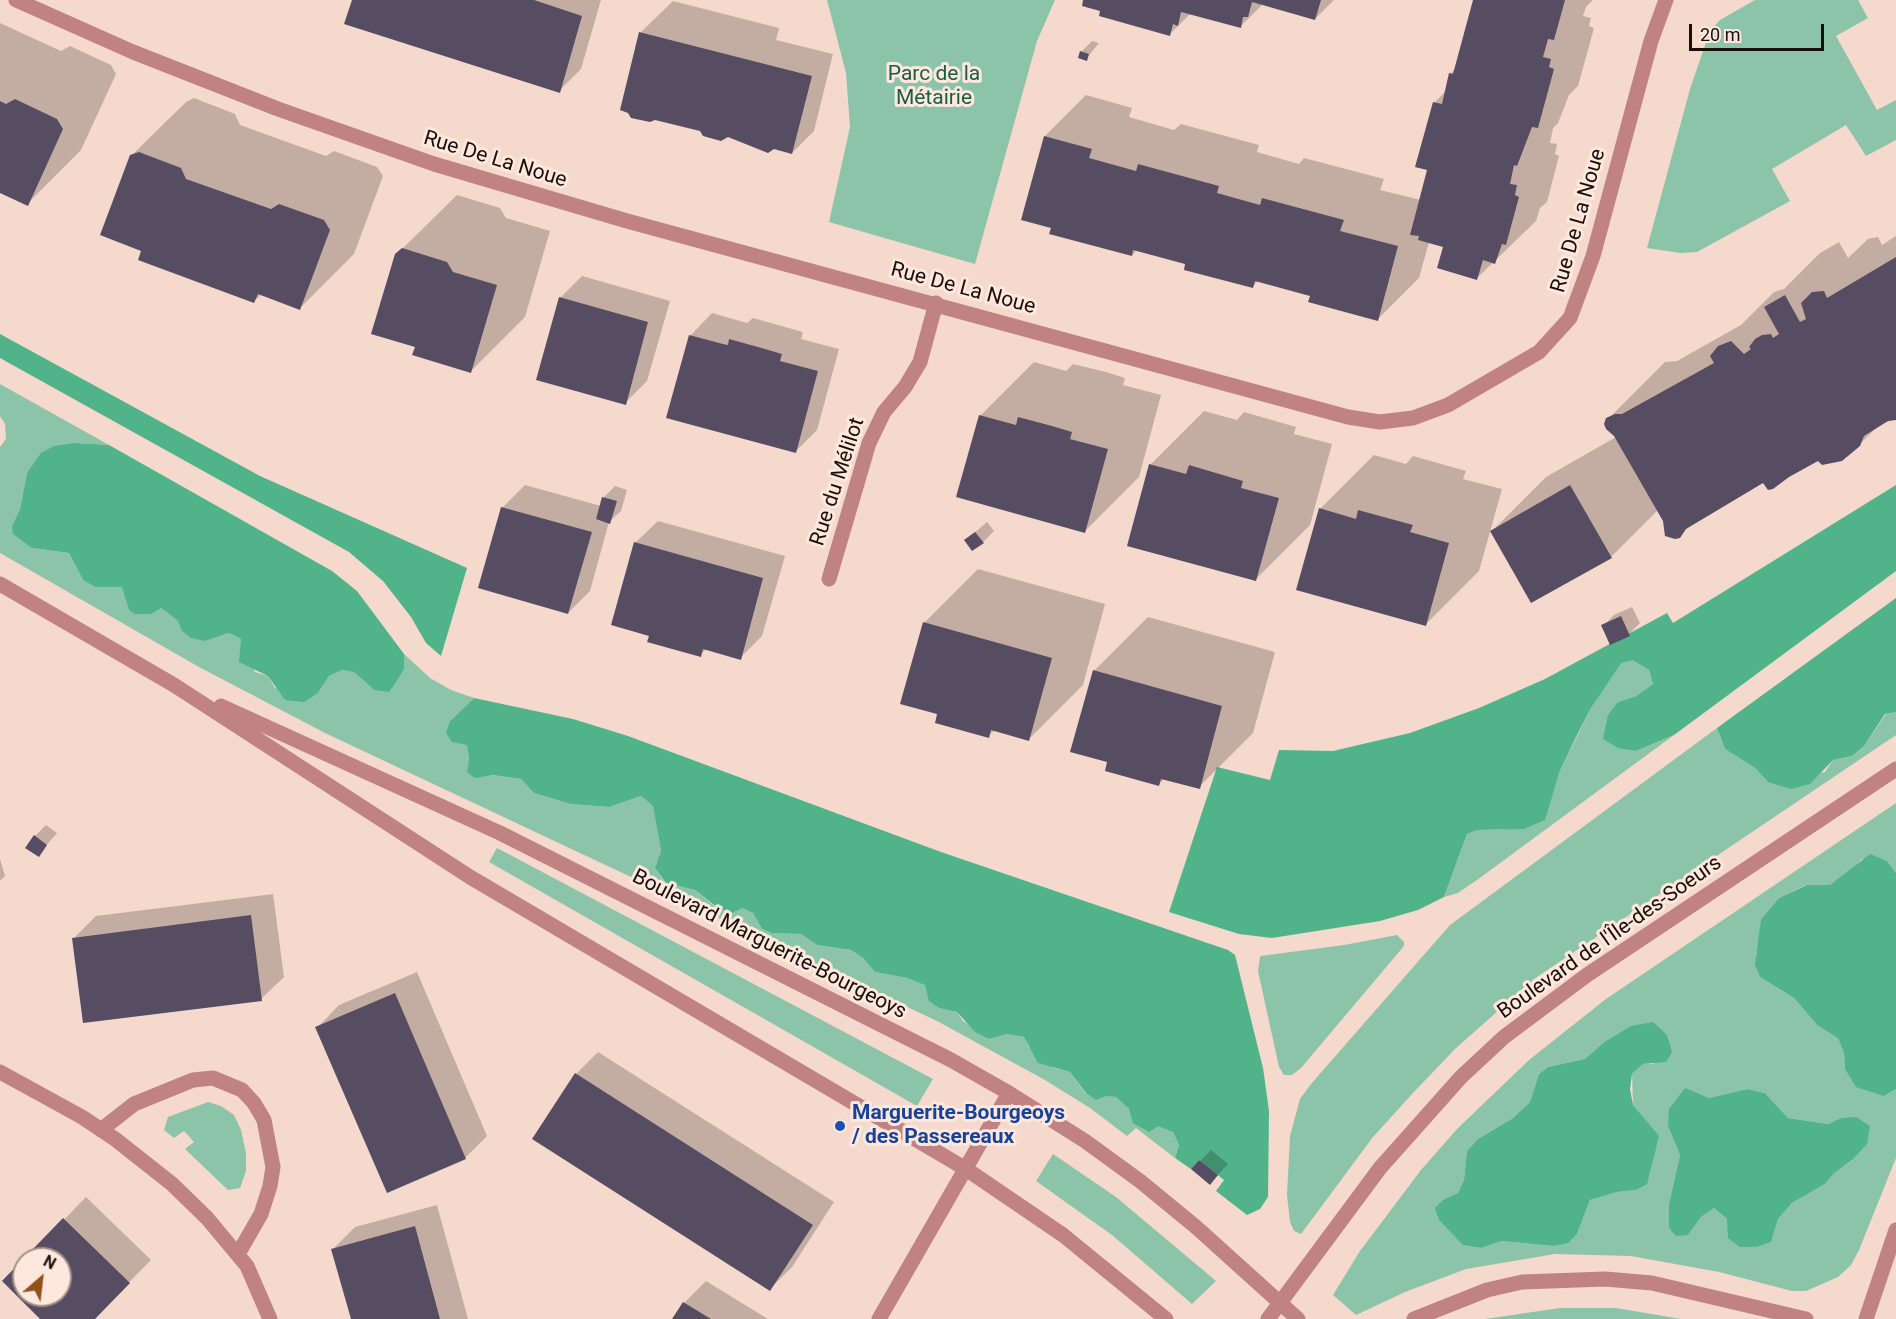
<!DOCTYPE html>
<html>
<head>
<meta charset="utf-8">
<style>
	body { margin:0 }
	#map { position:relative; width:1896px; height:1319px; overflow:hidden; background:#f4d9cc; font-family:Roboto,sans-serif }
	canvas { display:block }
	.north { position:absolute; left:12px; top:1247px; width:60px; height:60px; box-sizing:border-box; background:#fee7dd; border:2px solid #a29189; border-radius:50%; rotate:28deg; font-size:16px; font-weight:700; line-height:24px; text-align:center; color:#180f0b }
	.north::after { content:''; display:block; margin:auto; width:21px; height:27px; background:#915219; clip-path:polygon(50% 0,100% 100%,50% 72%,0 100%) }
	.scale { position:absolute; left:1689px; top:24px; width:135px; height:27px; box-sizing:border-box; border:3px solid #180f0b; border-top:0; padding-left:8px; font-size:18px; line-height:21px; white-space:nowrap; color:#180f0b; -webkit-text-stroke:4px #fee7dd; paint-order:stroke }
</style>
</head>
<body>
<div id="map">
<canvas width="1896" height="1319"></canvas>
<div class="north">N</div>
<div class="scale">20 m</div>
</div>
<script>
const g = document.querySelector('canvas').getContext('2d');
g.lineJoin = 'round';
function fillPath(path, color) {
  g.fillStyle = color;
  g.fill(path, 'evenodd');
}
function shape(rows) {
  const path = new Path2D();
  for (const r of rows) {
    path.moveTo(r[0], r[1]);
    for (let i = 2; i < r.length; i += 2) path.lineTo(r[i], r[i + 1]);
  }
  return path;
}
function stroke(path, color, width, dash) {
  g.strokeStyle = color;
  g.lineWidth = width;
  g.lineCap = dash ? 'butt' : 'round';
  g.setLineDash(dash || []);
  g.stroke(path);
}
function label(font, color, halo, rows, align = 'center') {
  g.font = font + ' Roboto,sans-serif';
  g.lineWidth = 6;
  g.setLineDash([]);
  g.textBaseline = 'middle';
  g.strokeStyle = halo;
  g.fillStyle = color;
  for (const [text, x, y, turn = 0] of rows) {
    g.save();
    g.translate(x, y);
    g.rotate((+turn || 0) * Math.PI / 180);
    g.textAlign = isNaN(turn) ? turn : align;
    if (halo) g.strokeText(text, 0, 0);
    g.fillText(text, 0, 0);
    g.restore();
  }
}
fillPath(shape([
	[827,0,1055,0,1037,41,975,264,829,222,850,127,846,73],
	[1755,0,1858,0,1868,18,1836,36,1877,110,1896,100,1896,140,1866,156,1846,125,1772,169,1790,201,1697,252,1680,253,1647,248,1690,89,1710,31,1720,20],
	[0,384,109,445,75,443,27,473,20,509,12,526,32,548,69,553,83,580,95,587,123,587,129,610,161,608,178,621,181,630,205,641,229,633,241,639,255,672,268,676,275,688,318,693,329,676,342,670,354,672,374,690,404,669,404,654,430,678,451,690,474,698,450,721,467,745,469,758,467,772,521,779,534,793,571,804,609,807,641,796,653,806,661,851,655,868,665,883,695,890,718,909,742,908,753,913,762,929,771,933,801,934,817,945,851,950,863,958,875,972,907,978,926,985,939,1008,957,1012,963,1021,989,1039,1007,1034,1025,1037,1028,1046,1054,1068,1070,1072,1085,1093,1116,1097,1129,1109,1173,1132,1179,1145,1175,1158,1136,1128,1127,1136,1090,1108,1045,1080,937,1021,325,733,199,667,0,553,0,447,6,439,5,424,0,416],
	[1633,659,1649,670,1653,684,1636,696,1618,702,1636,751,1674,735,1477,880,1458,893,1444,897,1467,834,1478,830,1501,830,1559,773,1591,708,1606,683,1621,662],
	[1896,712,1896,735,1534,979,1455,1049,1413,1093,1373,1137,1301,1234,1294,1231,1290,1222,1287,1195,1290,1136,1300,1099,1311,1084,1450,925,1717,728,1725,749,1755,768,1768,782,1825,772,1833,760,1852,756,1864,746,1886,714],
	[1896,803,1896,873,1887,861,1862,859,1845,876,1830,885,1806,885,1779,898,1761,919,1760,941,1756,954,1760,977,1794,998,1817,1025,1838,1037,1844,1053,1845,1069,1884,1096,1896,1089,1896,1158,1859,1250,1851,1265,1838,1277,1806,1291,1792,1291,1719,1272,1631,1256,1555,1254,1466,1269,1405,1292,1356,1315,1333,1295,1360,1251,1421,1170,1457,1129,1529,1060,1606,999],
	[1603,1043,1655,1064,1643,1064,1632,1074,1633,1105,1658,1136,1636,1190,1617,1192,1590,1200,1577,1234,1553,1246,1502,1241,1481,1248,1464,1245,1439,1220,1444,1199,1458,1193,1464,1180,1467,1151,1478,1139,1513,1118,1530,1102,1539,1074,1548,1067,1585,1059],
	[1685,1089,1709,1098,1747,1089,1765,1093,1788,1118,1828,1124,1841,1118,1852,1161,1833,1173,1825,1184,1792,1203,1778,1219,1771,1242,1727,1219,1714,1208,1701,1217,1688,1235,1669,1204,1680,1155,1668,1126],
	[497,848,933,1079,917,1106,489,862],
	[1397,935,1404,942,1404,946,1301,1068,1292,1075,1284,1075,1279,1067,1258,971,1260,956,1344,945],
	[208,1102,221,1106,234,1115,241,1130,246,1153,246,1171,240,1188,228,1190,185,1149,194,1142,184,1131,174,1138,164,1130,168,1117],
	[1053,1154,1116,1197,1216,1281,1192,1304,1112,1235,1036,1181],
	[1560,1308,1616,1308,1681,1319,1485,1319]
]), '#8cc4aa');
fillPath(shape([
	[0,334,260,476,467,568,441,656,426,643,411,617,383,581,349,552,0,358],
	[75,443,109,445,332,571,357,591,404,654,404,669,394,685,389,692,374,690,354,672,342,670,329,676,318,693,304,702,285,700,268,676,239,662,241,639,229,633,205,641,191,638,181,630,178,621,161,608,151,614,135,614,129,610,122,587,95,587,83,580,69,553,32,548,13,534,12,526,20,509,27,473,41,453,54,446],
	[1896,485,1896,571,1674,735,1636,751,1618,748,1603,739,1608,715,1618,702,1636,696,1653,684,1649,670,1633,660,1621,663,1591,708,1577,735,1559,773,1545,820,1524,829,1478,830,1467,834,1444,897,1418,910,1380,921,1272,938,1239,934,1169,912,1217,767,1270,780,1279,750,1333,751,1410,733,1479,708,1545,679,1667,613,1673,623],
	[1896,598,1896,712,1885,714,1864,746,1852,756,1833,760,1810,784,1791,789,1768,782,1755,768,1725,749,1717,728],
	[474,698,573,719,628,736,941,852,1228,950,1235,955,1263,1068,1269,1111,1268,1197,1260,1209,1247,1215,1216,1191,1224,1180,1199,1160,1191,1169,1175,1158,1179,1145,1173,1132,1158,1126,1149,1132,1133,1123,1129,1109,1116,1097,1106,1096,1096,1100,1085,1092,1070,1072,1038,1063,1024,1037,1007,1034,989,1039,975,1032,957,1012,939,1008,929,1001,925,985,907,978,875,972,863,958,851,950,817,945,801,934,771,933,762,929,753,913,742,908,732,913,718,908,695,890,666,883,655,868,661,851,653,806,641,796,609,807,571,804,534,793,521,779,492,775,475,778,467,772,469,758,467,745,452,742,446,733,450,721],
	[1870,854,1887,861,1896,873,1896,1089,1884,1096,1856,1087,1845,1069,1844,1053,1838,1038,1817,1025,1794,998,1760,977,1755,965,1761,919,1779,898,1807,885,1830,885],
	[1653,1022,1667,1035,1672,1052,1666,1062,1643,1064,1632,1074,1630,1089,1633,1105,1659,1136,1647,1184,1636,1190,1617,1192,1590,1200,1577,1234,1568,1243,1553,1246,1502,1241,1481,1248,1463,1245,1439,1220,1435,1208,1444,1199,1458,1193,1464,1180,1467,1151,1478,1139,1513,1118,1530,1102,1539,1074,1548,1067,1585,1059,1603,1043,1631,1026],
	[1685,1088,1709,1098,1747,1089,1765,1093,1788,1118,1828,1124,1841,1118,1856,1117,1870,1126,1867,1144,1851,1161,1834,1173,1825,1184,1792,1203,1778,1219,1771,1242,1756,1247,1740,1247,1728,1238,1727,1219,1714,1208,1701,1217,1688,1235,1676,1236,1669,1228,1669,1204,1680,1155,1668,1126,1669,1109]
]), '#50b38a');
fillPath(shape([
	[353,0,601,0,581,69,559,91],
	[1085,0,1334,0,1315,19,1263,4,1241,26,1191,13,1170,34,1101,10],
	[1475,0,1593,0,1586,7,1583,16,1591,18,1589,26,1594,28,1578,86,1569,95,1558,123,1553,128,1550,143,1557,144,1555,154,1559,156,1547,202,1540,208,1536,221,1477,278,1444,246,1429,242,1419,278,1378,319,1312,295,1259,280,1252,287,1187,263,1137,250,1132,255,1053,227,1045,136,1086,95,1132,108,1129,117,1174,130,1181,124,1259,145,1257,152,1299,164,1304,158,1384,179,1380,190,1421,200,1429,169,1434,103,1446,91,1450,74,1456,68],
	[673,1,779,28,776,40,833,54,814,131,792,153,640,33],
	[0,23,61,51,70,46,111,65,116,74,81,150,27,204,0,192],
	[1092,41,1099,43,1086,59,1081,52],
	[194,98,235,114,240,125,326,156,334,151,377,167,383,176,354,254,300,308,262,294,254,301,143,250,131,156,186,102],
	[457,195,500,208,506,218,550,231,525,317,471,371,416,346,396,255],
	[1896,236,1896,419,1880,424,1859,445,1763,481,1693,523,1675,537,1664,531,1664,520,1658,510,1611,557,1492,531,1546,477,1616,437,1611,416,1665,362,1677,361,1741,325,1774,292,1784,289,1820,253,1839,242,1848,258,1868,239,1878,237,1882,245],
	[582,276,670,301,647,381,625,403,560,298],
	[712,313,747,323,753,318,803,332,801,339,839,349,817,430,795,452,690,336],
	[1034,362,1066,371,1073,364,1106,372,1125,378,1123,385,1161,395,1139,477,1085,531,980,416],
	[1204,411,1237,420,1244,412,1296,427,1294,434,1332,444,1310,525,1256,579,1150,465],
	[1374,455,1406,464,1413,456,1466,471,1463,479,1502,489,1479,571,1425,625,1320,509],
	[525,485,601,506,604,497,615,486,627,490,621,511,609,522,590,591,568,613,480,587,503,507],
	[658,521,785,556,762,636,740,658,706,649,700,655,651,635,635,543],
	[987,522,994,531,983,542,966,540],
	[978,569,1105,604,1083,685,1029,739,995,730,988,736,939,713,924,623],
	[1632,607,1640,623,1629,634,1603,626,1614,615],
	[1148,617,1275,652,1253,733,1199,787,1165,778,1159,784,1109,761,1094,671],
	[46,825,57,833,38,855,35,836],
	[0,859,5,876,0,881],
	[273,894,284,977,261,999,74,938,96,916],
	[417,972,487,1136,465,1158,317,1028,339,1005],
	[598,1052,834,1202,792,1267,770,1289,534,1139,576,1074],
	[1211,1150,1228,1164,1210,1183,1200,1161],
	[86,1197,151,1260,93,1319,42,1319,4,1281,24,1261,24,1295,60,1295,60,1259,26,1259],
	[437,1205,468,1319,353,1319,333,1249,355,1227],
	[706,1281,768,1319,674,1319,684,1303]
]), '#0003');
fillPath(shape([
	[352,0,534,0,582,16,560,93,344,24],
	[1083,0,1321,0,1315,20,1252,2,1248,17,1243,17,1241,28,1181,12,1178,26,1173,24,1170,36,1099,16,1100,11,1082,6],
	[1473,0,1565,0,1554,40,1548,39,1543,57,1551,59,1549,67,1554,69,1538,128,1532,127,1517,166,1514,165,1510,184,1517,185,1515,195,1519,197,1506,245,1502,244,1495,264,1483,260,1477,280,1437,268,1443,247,1418,240,1419,236,1410,235,1427,170,1415,167,1433,102,1442,104,1449,73,1453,74],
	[639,32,812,76,792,154,774,149,768,153,728,137,721,141,703,136,700,131,655,120,650,122,631,118,628,113,620,110],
	[1080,51,1089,54,1087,61,1078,58],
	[15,99,57,119,63,129,28,206,0,193,0,101,6,104],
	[1044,136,1092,149,1089,158,1136,171,1138,164,1219,186,1217,193,1260,205,1262,198,1344,220,1340,231,1398,246,1378,321,1308,302,1310,296,1255,281,1253,288,1184,270,1185,264,1133,250,1132,256,1049,234,1051,228,1021,220],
	[139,152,181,168,186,179,271,209,279,204,324,220,330,230,300,310,258,294,254,303,138,260,141,251,100,235,130,155],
	[402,248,447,262,453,272,497,285,471,373,412,355,415,347,371,334,395,254],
	[1896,257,1896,420,1888,421,1864,436,1860,446,1842,461,1822,465,1818,461,1789,477,1773,489,1768,490,1763,483,1686,529,1680,538,1675,539,1665,536,1663,521,1614,436,1606,429,1604,424,1606,418,1615,414,1622,414,1714,363,1710,356,1718,346,1731,341,1744,354,1751,349,1749,347,1755,339,1762,335,1771,334,1773,338,1779,334,1764,307,1785,295,1800,322,1806,319,1801,303,1812,292,1824,291,1827,298],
	[559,297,648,322,626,405,536,380],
	[689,335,723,344,728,345,729,339,758,347,782,354,780,361,818,371,796,453,666,418],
	[979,415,1016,425,1018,417,1052,426,1072,432,1070,439,1108,449,1085,533,956,497],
	[1149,464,1186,474,1189,465,1243,481,1241,488,1279,498,1256,581,1127,546],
	[1570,485,1612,558,1531,603,1490,531],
	[602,497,617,501,610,524,596,519],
	[501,507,592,532,568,614,478,588],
	[1319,508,1356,519,1358,510,1413,525,1410,532,1449,543,1426,626,1296,590],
	[975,532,984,543,972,551,964,540],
	[634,542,763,578,741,660,703,649,701,657,647,642,649,636,611,625],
	[1621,616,1630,636,1610,645,1601,625],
	[923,622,1052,658,1029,741,991,730,989,738,935,723,937,714,900,704],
	[1093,670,1222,706,1200,789,1161,779,1159,786,1105,771,1107,762,1070,752],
	[34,835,47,845,39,857,25,848],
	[251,915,262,1001,83,1023,72,938],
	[395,993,466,1159,387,1193,315,1027],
	[575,1073,813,1225,770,1291,532,1139],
	[1199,1160,1218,1175,1210,1185,1191,1169],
	[63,1218,130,1283,95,1319,40,1319,2,1281],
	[24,1259,60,1259,60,1295,24,1295],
	[415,1226,440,1319,351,1319,331,1249],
	[683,1302,711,1319,672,1319]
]), '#564d62');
stroke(shape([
	[16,0,133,52,278,109,434,164,627,221,1348,417,1380,422,1413,418,1448,405,1539,352,1570,318,1593,256,1651,41,1666,0],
	[829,579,869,443,884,412,905,387,920,362,936,303],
	[0,584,174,685,470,877,966,1169,1063,1235,1166,1319],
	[221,706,500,833,951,1060,1009,1093,1085,1141,1140,1181,1196,1227,1298,1319],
	[0,1072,82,1117,115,1139,172,1184,207,1218,247,1266,270,1319],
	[101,1130,134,1104,193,1080,213,1078,242,1090,254,1103,264,1120,273,1167,270,1186,261,1214,238,1254],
	[879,1319,1009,1093],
	[1268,1319,1380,1168,1461,1077,1504,1037,1587,975,1896,769],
	[1414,1319,1487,1290,1522,1282,1605,1279,1652,1283,1806,1319],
	[1866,1319,1896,1230]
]), '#c08283', 15);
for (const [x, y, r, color] of [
	[840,1126,6,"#1a4fb4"]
]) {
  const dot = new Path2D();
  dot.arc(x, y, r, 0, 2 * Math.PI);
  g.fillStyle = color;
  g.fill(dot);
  stroke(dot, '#fee7dd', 2);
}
label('21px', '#136044', '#fee7dd', [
	["Parc de la",934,75],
	["Métairie",934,99]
]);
label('21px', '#180f0b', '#fee7dd', [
	["Rue De La Noue",495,160,17],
	["Rue De La Noue",1579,221,-74],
	["Rue De La Noue",963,289,15],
	["Rue du Mélilot",838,482,-72],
	["Boulevard de l'Île-des-Soeurs",1610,938,-35],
	["Boulevard Marguerite-Bourgeoys",769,945,27]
]);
label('bold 21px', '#164399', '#fee7dd', [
	["Marguerite-Bourgeoys",852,1114],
	["/ des Passereaux",852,1138]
], 'left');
</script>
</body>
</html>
